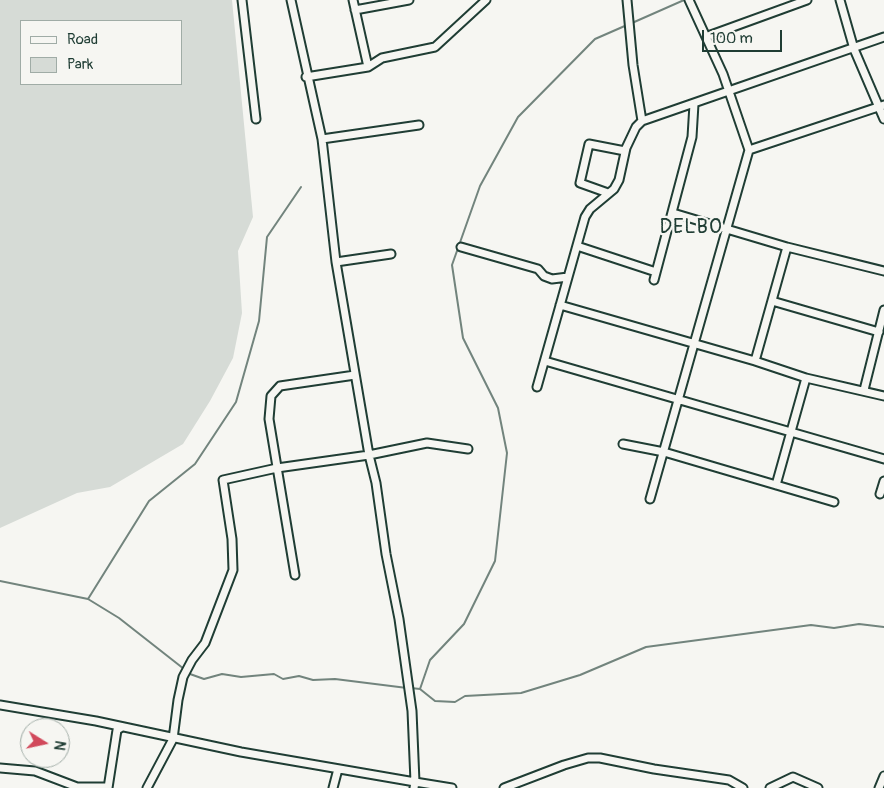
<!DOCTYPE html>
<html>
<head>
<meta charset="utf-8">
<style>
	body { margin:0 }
	#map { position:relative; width:884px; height:788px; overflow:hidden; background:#f6f6f2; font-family:Pangolin,sans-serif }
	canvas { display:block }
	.legend { position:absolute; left:20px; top:20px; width:162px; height:65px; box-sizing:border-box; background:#f6f6f2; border:1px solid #a0aca6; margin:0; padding:6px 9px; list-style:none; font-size:15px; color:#1f3d34 }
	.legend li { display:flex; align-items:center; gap:10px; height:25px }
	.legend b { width:25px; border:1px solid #a0aca6 }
	.north { position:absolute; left:20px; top:718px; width:50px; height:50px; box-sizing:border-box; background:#f6f6f2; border:1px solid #a0aca6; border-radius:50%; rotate:100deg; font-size:14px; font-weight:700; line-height:20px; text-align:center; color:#1f3d34 }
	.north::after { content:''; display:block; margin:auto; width:18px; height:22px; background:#d1495b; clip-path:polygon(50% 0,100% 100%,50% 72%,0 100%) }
	.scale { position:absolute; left:702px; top:30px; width:80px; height:22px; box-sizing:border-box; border:2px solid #1f3d34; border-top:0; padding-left:6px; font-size:15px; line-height:18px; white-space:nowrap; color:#1f3d34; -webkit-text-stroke:4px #f6f6f2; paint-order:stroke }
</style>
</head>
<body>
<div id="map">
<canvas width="884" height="788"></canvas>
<ul class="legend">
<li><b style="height:6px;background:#f6f6f2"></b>Road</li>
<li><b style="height:14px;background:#d6dbd6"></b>Park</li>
</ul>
<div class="north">N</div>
<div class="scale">100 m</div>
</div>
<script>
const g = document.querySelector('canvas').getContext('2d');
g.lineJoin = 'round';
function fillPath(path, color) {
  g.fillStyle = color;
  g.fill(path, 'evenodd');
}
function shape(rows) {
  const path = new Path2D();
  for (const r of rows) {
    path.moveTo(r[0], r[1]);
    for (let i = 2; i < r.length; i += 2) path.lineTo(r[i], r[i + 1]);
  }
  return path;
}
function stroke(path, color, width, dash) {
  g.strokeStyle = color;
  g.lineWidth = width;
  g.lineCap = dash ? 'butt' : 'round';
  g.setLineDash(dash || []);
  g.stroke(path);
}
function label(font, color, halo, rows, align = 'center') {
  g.font = font + ' Pangolin,sans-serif';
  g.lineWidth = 4.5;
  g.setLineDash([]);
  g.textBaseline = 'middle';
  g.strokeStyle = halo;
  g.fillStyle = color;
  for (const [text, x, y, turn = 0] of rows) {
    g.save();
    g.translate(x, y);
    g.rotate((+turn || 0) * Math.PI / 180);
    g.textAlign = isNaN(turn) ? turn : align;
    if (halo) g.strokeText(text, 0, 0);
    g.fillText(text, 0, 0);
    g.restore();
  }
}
fillPath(shape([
	[0,0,232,0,253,217,238,251,242,313,233,358,210,401,183,444,110,487,77,493,0,528],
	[21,21,181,21,181,84,21,84]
]), '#d6dbd6');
stroke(shape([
	[632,23,684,0],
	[0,581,88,599,119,618,184,669],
	[88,599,149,501,195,464,236,402,259,321,267,237,301,187],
	[190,674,204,679,222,674,241,677,274,674,283,679,299,676,313,680,335,679,407,688],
	[411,688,420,689,435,701,455,702,465,696,521,693,580,675,646,647,811,625,834,628,859,624,884,627],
	[420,689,430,660,464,624,495,561,507,453,498,408,463,338,452,265,480,186,518,117,595,39,627,25]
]), '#72847d', 2);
const minor = shape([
	[242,0,256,119],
	[291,0,322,139,336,262,369,455,376,483,386,554,399,619,412,711,415,782,452,788],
	[353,0,368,67],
	[627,0,633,65,642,121],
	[840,0,854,49,884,119],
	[355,10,409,0],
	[708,36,807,0],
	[306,77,368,67,382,58,435,47,486,0],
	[322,139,419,125],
	[749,150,884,105],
	[608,193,580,183,589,144,625,151],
	[673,213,787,247,884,271],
	[577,246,656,272],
	[461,247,538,269,544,276,552,279,568,277],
	[336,262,391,254],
	[654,280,692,137,694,104],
	[772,301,879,332],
	[560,305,755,361,806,378,884,396],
	[545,361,884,459],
	[755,361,787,247],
	[537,387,585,217,590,209,614,189,619,180,626,148,636,127,642,121,884,37],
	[864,390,884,310],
	[623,444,664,452,834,502],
	[776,485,806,378],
	[880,494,884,481],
	[650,499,749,150,723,74,689,0],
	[295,575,269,419,271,396,280,386,355,375],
	[0,705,96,721,241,752,415,782,414,788],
	[0,768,35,771,77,787,108,787],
	[108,788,117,730,122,727],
	[147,788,173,739,178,700,183,677,192,660,205,643,233,570,232,539,223,480,277,468,369,455,427,443,468,449],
	[333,788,338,769],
	[504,788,564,765,588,758,600,758,654,769,729,780,743,788],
	[770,788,793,777,818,788],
	[879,788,884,776]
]);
stroke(minor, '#1f3d34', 11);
stroke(minor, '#f6f6f2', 7);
g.letterSpacing = '1px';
label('20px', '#1f3d34', '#f6f6f2', [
	["DELBO",691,228]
]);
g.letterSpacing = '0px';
</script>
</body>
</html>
